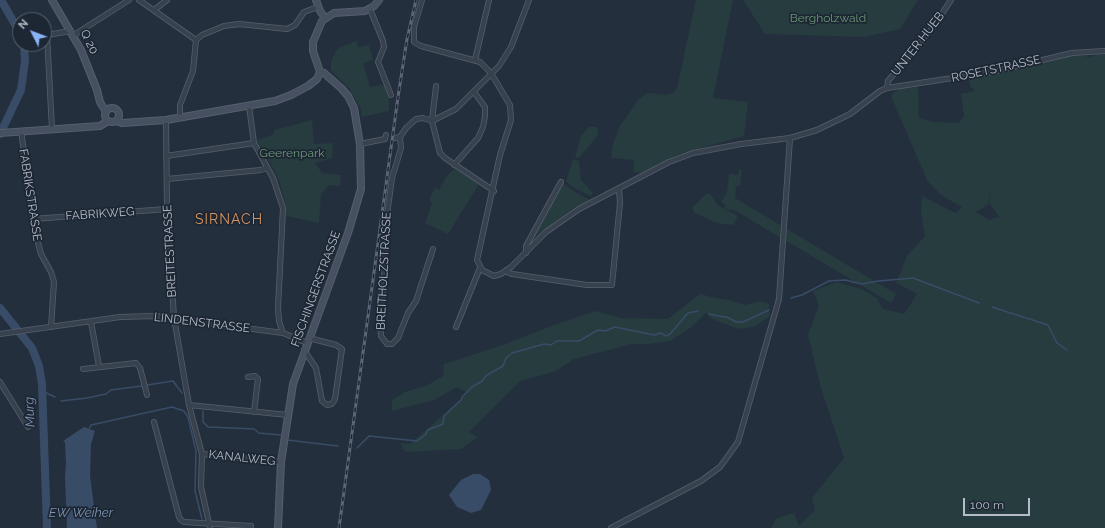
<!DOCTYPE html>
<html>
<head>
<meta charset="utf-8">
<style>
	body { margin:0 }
	#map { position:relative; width:1105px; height:528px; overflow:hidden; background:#242f3e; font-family:Raleway,sans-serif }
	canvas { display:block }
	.north { position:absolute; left:12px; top:12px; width:40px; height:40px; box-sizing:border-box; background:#1d2633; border:1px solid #59626f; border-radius:50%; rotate:312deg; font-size:11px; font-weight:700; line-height:16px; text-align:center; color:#b4bcc9 }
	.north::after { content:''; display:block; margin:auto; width:14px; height:18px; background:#8ab4f8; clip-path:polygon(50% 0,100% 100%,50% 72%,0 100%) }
	.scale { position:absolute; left:963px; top:498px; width:67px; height:18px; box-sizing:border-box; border:2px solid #b4bcc9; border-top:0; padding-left:5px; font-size:12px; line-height:14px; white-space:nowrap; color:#b4bcc9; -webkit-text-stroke:3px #1d2633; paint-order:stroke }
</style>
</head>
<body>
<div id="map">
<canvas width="1105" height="528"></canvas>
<div class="north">N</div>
<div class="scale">100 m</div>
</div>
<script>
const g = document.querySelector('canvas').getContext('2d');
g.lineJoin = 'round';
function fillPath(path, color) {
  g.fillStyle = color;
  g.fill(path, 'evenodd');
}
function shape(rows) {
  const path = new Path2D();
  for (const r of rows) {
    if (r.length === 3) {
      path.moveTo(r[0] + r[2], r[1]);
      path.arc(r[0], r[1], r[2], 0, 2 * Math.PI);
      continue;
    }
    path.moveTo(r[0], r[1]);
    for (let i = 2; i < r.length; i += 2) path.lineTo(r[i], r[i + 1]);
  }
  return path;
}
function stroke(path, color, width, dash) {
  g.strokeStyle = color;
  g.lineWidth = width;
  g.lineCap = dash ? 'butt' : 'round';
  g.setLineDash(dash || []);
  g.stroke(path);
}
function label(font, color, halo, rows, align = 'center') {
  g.font = font + ' Raleway,sans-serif';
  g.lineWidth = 3.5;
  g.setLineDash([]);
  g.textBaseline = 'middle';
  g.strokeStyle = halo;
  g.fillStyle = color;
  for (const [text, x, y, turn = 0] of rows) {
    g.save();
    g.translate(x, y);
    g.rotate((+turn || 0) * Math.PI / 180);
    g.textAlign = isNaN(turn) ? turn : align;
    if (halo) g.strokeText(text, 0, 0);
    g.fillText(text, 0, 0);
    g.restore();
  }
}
fillPath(shape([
	[696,0,733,0,713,98,748,102,744,136,677,155,641,173,634,172,634,160,611,158,613,144,620,126,640,98,648,93,667,95,673,93,677,88],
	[743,0,918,0,900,29,864,37,765,34],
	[356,41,358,47,369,45,373,60,363,63,370,87,385,84,389,95,389,111,362,117,361,109,349,88,331,71,331,61,337,49],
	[1105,52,1105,528,771,528,777,518,794,513,799,526,815,510,812,498,844,458,821,388,808,335,819,306,813,291,837,282,861,289,877,298,883,309,904,314,917,294,896,283,907,256,925,236,921,213,922,196,955,213,962,207,941,195,928,182,896,108,891,96,893,93,902,87,918,86,919,118,934,122,959,123,964,116,961,94,975,91,970,86,969,77,998,74,1064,57,1076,55,1090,57],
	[989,191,990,204,999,217,989,220,974,211,978,211,989,204],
	[312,120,314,144,333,143,332,158,315,163,322,173,341,175,340,186,329,185,321,195,319,223,286,216,286,206,280,183,274,170,258,142,258,140,274,134,274,130],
	[589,127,597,127,598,135,579,158,575,157,581,136],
	[573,159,579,161,581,180,593,193,591,196,574,188,566,181],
	[455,168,479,184,448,234,425,223,432,203,429,200,435,188,439,190,446,177],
	[739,170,742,170,740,186,736,186,735,198,896,294,891,303,734,210,725,209,738,216,733,225,716,223,695,213,692,208,707,193,712,196,717,205,725,209,725,205,721,202,727,192,729,174,738,175],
	[562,183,576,193,591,200,573,209,546,230,529,246,528,244],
	[700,294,715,298,729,300,745,305,762,301,769,304,770,316,755,326,739,329,712,319,706,313,690,328,670,341,648,344,632,344,574,359,556,371,520,381,469,432,478,437,461,449,405,452,400,443,410,444,468,393,457,387,434,400,392,411,392,400,405,392,428,385,443,376,444,364,497,347,557,324,595,311,621,318,668,319]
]), '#263c3f');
fillPath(shape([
	[84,427,95,431,91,444,90,476,97,528,67,528,65,477,66,464,65,442,63,441],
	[473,474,480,474,489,480,491,490,481,510,471,513,457,507,449,495,461,480]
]), '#394c67');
stroke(shape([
	[791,298,802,295,829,281,845,280,862,284,878,281,913,278,979,303],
	[992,307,1048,325,1057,343,1067,350],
	[709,314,724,317,727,317,736,322,743,322,769,310],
	[147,385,173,381,182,393],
	[42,391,55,397],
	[61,401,87,398,106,394,111,390,142,386],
	[203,411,203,422,208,427,254,429,259,433,281,435],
	[89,429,91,425,172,407,184,411,188,417,196,451,195,491,202,519],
	[287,440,338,446],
	[357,448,369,436,417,441,425,435,428,430,443,424,444,416,461,400,463,396,472,387,482,381,487,375,503,366,506,358,512,353,544,344,551,345,557,341,579,341,598,330,605,331,615,327,654,335,661,333,666,336,670,334,688,313,698,311]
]), '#394c67', 1.5);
stroke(shape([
	[1,0,20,33],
	[0,134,21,90,25,61,24,44],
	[0,308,32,348,39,366,42,384,47,528]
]), '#394c67', 8);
const street = shape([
	[139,0,196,40],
	[422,0,414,27,414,42,421,46,480,62,491,73,510,105,511,120,500,155,477,260,482,270,494,276,501,274,511,267,546,232,579,209,669,162,693,153,741,144,790,138,817,130,850,114,880,91,887,88,992,72,1072,53,1105,51],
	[370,9,383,41,384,47,378,62,391,95],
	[154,10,167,0],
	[74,35,129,0],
	[475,60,489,0],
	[887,88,888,81,933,27,951,0],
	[249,106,254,143,273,178,283,208,278,308,279,321,283,333],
	[180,117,180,105,193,71,196,40,202,35,224,26,239,24,287,29,295,25,304,12,318,7],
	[166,120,167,208,174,318,189,405,202,454,201,487,210,528],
	[432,121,456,109,499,66,511,47,529,0],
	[432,121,436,86],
	[52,129,47,35,71,31],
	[21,131,36,235,41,254,51,272,54,282,51,327],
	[400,137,401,148,392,178,385,229,384,275,380,319,381,336,387,344,392,344,398,338,408,313,416,301,433,249],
	[394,138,400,137,406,128,416,119,423,118,432,121,440,153,445,158,494,191],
	[360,144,385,139,386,135],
	[166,156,254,143],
	[454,165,478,138,483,127,485,116,485,107,474,92],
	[167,179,261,170,267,168],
	[33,219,167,209],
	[526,253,526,246,561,182],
	[505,271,512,274,587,285,612,285,620,203,619,188],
	[91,322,99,366],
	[456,327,480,268],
	[0,334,120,317,155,316,283,333,307,343],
	[304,350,316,368,322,401,327,405,332,404,335,399,342,349,336,345,309,338],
	[83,369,136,363,140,368,147,395],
	[248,377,255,376,258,379,254,412],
	[0,382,28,427],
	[189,405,288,415],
	[154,422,179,517,181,520,184,522,251,526],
	[202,454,281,462],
	[611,528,701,481,720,467,738,442,779,299,790,138]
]);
const secondary = shape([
	[52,0,81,50,97,90,100,102,106,112],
	[316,0,320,11,325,18],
	[320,72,313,51,313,42,322,21,334,13,365,11,374,6,379,0],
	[112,115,7],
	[116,121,122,123,166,120,275,101,291,95,308,86,317,79,320,72],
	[0,133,100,126,108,121],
	[278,528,281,462,293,384,348,233,361,189,360,144,354,108,348,96,341,88,324,73,320,72]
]);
stroke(street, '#565f6c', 6);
stroke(secondary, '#565f6c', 8);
stroke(street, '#38414e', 4.5);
stroke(secondary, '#465061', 6);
const rail = shape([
	[339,528,398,97,407,39,416,0]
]);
stroke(rail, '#5a6575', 3);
stroke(rail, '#1d2633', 1.5, [4.5]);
label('12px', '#6b9a76', '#1d2633', [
	["Bergholzwald",828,18],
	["Geerenpark",292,153]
]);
label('12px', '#b4bcc9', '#1d2633', [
	["Q 20",89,42,64],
	["UNTER HUEB",918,44,-52],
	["ROSETSTRASSE",996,69,-12],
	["FABRIKSTRASSE",30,195,81],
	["FABRIKWEG",100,214,-4],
	["BREITESTRASSE",170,251,-93],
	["BREITHOLZSTRASSE",384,271,-87],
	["FISCHINGERSTRASSE",316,289,-70],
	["LINDENSTRASSE",202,323,7],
	["KANALWEG",242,458,6]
]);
label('italic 13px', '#7c92b1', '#1d2633', [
	["Murg",30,412,-93],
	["EW Weiher",81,513]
]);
g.letterSpacing = '1px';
label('14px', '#d59563', '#1d2633', [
	["SIRNACH",229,220]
]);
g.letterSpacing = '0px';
</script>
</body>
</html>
